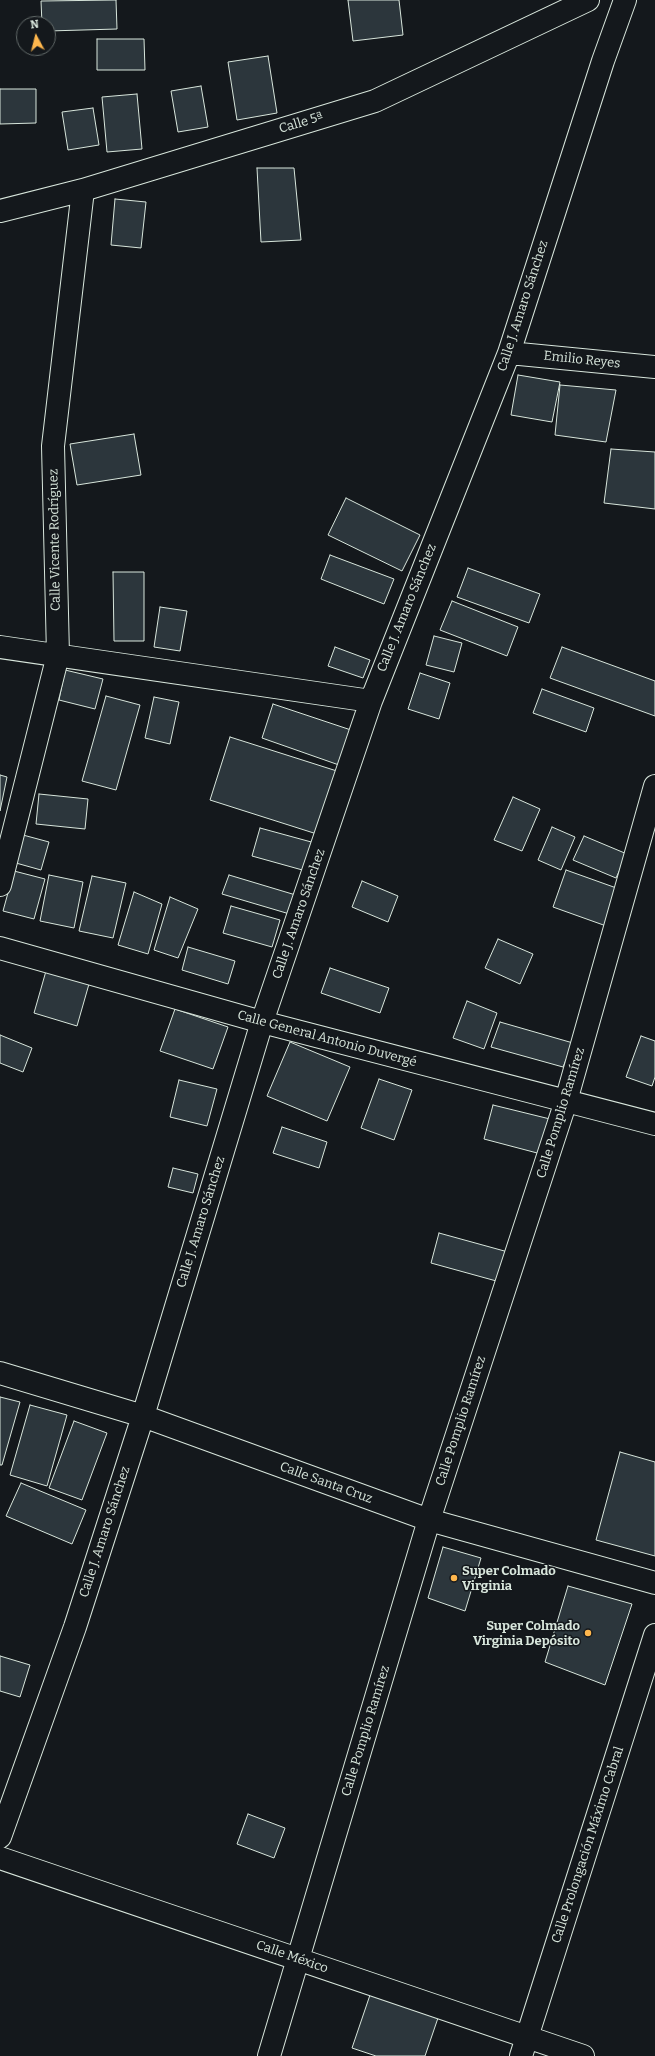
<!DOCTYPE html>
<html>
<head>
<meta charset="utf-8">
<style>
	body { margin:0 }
	#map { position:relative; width:655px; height:2056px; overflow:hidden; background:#14181c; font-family:Bitter,serif }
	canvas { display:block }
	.north { position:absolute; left:16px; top:16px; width:40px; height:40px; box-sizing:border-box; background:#14181c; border:1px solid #626a69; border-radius:50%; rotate:353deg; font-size:11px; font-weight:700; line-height:16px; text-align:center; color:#d8e6dc }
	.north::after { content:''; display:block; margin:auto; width:14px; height:18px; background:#ffb74d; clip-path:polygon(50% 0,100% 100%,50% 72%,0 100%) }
</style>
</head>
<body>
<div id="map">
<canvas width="655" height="2056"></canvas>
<div class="north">N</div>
</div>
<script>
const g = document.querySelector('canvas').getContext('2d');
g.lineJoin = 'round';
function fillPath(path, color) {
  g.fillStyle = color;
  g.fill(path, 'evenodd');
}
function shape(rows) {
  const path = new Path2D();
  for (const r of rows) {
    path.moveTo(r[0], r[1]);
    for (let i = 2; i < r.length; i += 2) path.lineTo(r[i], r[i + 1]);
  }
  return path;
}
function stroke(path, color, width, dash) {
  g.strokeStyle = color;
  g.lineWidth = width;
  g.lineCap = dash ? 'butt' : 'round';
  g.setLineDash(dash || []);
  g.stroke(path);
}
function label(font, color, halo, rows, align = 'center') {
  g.font = font + ' Bitter,serif';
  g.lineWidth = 3;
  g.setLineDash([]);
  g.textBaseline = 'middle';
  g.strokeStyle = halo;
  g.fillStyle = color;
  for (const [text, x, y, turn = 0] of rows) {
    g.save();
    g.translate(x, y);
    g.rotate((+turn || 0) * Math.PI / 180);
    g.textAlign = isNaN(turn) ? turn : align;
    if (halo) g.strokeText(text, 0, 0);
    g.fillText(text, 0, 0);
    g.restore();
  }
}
const building = shape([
	[116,0,117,29,48,31,48,24,42,24,41,1,116,0],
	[348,0,399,0,403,35,353,41,348,0],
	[97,39,144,39,145,70,97,70,97,39],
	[268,56,277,113,237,120,228,62,268,56],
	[201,86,208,127,178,132,171,91,201,86],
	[0,89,36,89,36,123,0,124,0,89],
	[137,94,142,149,107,152,102,97,137,94],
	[93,108,99,145,68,150,62,112,93,108],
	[257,168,294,168,301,240,261,242,257,168],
	[115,199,146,202,141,248,111,245,115,199],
	[518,375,560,382,552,422,511,415,518,375],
	[560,385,616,390,606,442,555,435,560,385],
	[134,434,141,475,77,485,70,444,134,434],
	[611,449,655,452,655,509,604,503,611,449],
	[346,498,420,535,402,571,328,535,346,498],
	[330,555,394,579,384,604,321,579,330,555],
	[468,568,540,594,529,623,457,597,468,568],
	[113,572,144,572,144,641,114,641,113,572],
	[452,601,518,627,507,656,440,630,452,601],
	[160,607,187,611,180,651,154,647,160,607],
	[434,636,462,643,454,672,426,665,434,636],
	[335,647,370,660,363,678,328,666,335,647],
	[562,647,655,681,655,716,550,678,562,647],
	[65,670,103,679,95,709,59,700,65,670],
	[420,673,450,683,439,719,408,709,420,673],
	[542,689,594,708,586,732,533,713,542,689],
	[106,696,140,705,116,790,82,781,106,696],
	[154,697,179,702,170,744,145,738,154,697],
	[273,704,351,730,339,765,262,738,273,704],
	[230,737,340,772,320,835,210,800,230,737],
	[0,775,7,777,0,811,0,775],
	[39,794,88,799,85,829,36,824,39,794],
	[513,797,540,809,522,851,494,840,513,797],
	[552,827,575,837,561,870,538,860,552,827],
	[260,828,315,843,306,871,252,856,260,828],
	[23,835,49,842,41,870,16,863,23,835],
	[584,836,627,854,616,878,573,860,584,836],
	[566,870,622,890,609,927,553,907,566,870],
	[14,871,45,879,34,919,3,911,14,871],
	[49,875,83,882,74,928,40,921,49,875],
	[229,875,299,896,293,915,222,894,229,875],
	[92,876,126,883,113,938,79,931,92,876],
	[362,881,398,896,388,922,352,907,362,881],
	[134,892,162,904,148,954,118,945,134,892],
	[170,897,198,909,178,958,154,950,170,897],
	[231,906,280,920,272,947,223,933,231,906],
	[498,939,533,954,520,984,485,968,498,939],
	[188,947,235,961,228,984,182,970,188,947],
	[330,968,389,988,380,1013,321,993,330,968],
	[46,971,89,984,77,1026,34,1013,46,971],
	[467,1001,497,1013,484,1049,453,1038,467,1001],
	[175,1009,228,1027,213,1069,160,1051,175,1009],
	[500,1022,573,1043,563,1067,491,1047,500,1022],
	[0,1035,32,1048,23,1072,0,1063,0,1035],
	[641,1036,655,1041,655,1077,652,1086,626,1077,641,1036],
	[290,1042,350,1067,327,1121,267,1096,290,1042],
	[379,1079,412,1090,394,1140,361,1128,379,1079],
	[179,1080,217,1089,207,1126,170,1117,179,1080],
	[493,1105,550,1119,541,1154,484,1139,493,1105],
	[282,1127,327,1142,319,1168,273,1153,282,1127],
	[173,1168,198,1174,193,1193,168,1187,173,1168],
	[439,1233,508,1252,500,1282,431,1263,439,1233],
	[0,1397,20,1402,2,1465,0,1465,0,1397],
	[30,1405,67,1415,47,1486,10,1475,30,1405],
	[74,1421,107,1433,82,1500,49,1488,74,1421],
	[620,1452,655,1462,655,1556,596,1540,620,1452],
	[21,1483,86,1510,72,1544,6,1516,21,1483],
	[443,1547,481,1558,465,1611,428,1598,443,1547],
	[568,1586,632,1604,605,1685,545,1662,568,1586],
	[0,1656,30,1665,20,1697,0,1691,0,1656],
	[248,1814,285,1828,274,1858,237,1844,248,1814],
	[371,1992,439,2015,425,2056,376,2056,352,2048,371,1992]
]);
fillPath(building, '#2c363c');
stroke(building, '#d8e6dc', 1);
const street = shape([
	[0,211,83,190,375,101,588,0],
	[509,353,655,367],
	[0,647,371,701],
	[0,885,58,655,53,446,83,190],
	[0,948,262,1022,655,1124],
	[0,1373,143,1416,429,1520,655,1583],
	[0,1837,75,1627,143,1416,262,1022,371,701,509,353,603,61,625,0],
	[0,1858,583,2056],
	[269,2056,429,1520,566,1101,655,786],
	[521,2056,655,1635]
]);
stroke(street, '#d8e6dc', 24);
stroke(street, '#14181c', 22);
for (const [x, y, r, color] of [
	[454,1578,4,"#ffb74d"],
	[588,1633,4,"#ffb74d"]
]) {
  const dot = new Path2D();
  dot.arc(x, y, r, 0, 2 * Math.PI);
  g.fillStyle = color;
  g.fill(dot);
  stroke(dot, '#14181c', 1.5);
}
label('13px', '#d8e6dc', '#14181c', [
	["Calle 5ª",301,123,-17],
	["Calle J. Amaro Sánchez",523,306,-72],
	["Emilio Reyes",582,360,6],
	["Calle Vicente Rodríguez",55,540,-91],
	["Calle J. Amaro Sánchez",407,608,-68],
	["Calle J. Amaro Sánchez",299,914,-71],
	["Calle General Antonio Duvergé",327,1039,15],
	["Calle Pomplio Ramírez",561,1113,-73],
	["Calle J. Amaro Sánchez",201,1222,-73],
	["Calle Pomplio Ramírez",461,1421,-72],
	["Calle Santa Cruz",326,1483,20],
	["Calle J. Amaro Sánchez",105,1532,-72],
	["Calle Pomplio Ramírez",366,1731,-73],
	["Calle Prolongación Máximo Cabral",588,1845,-72],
	["Calle México",292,1957,19]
]);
label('bold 13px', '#d8e6dc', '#14181c', [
	["Super Colmado",462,1571],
	["Virginia",462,1586],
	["Super Colmado",580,1626,"right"],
	["Virginia Depósito",580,1641,"right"]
], 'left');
</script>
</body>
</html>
